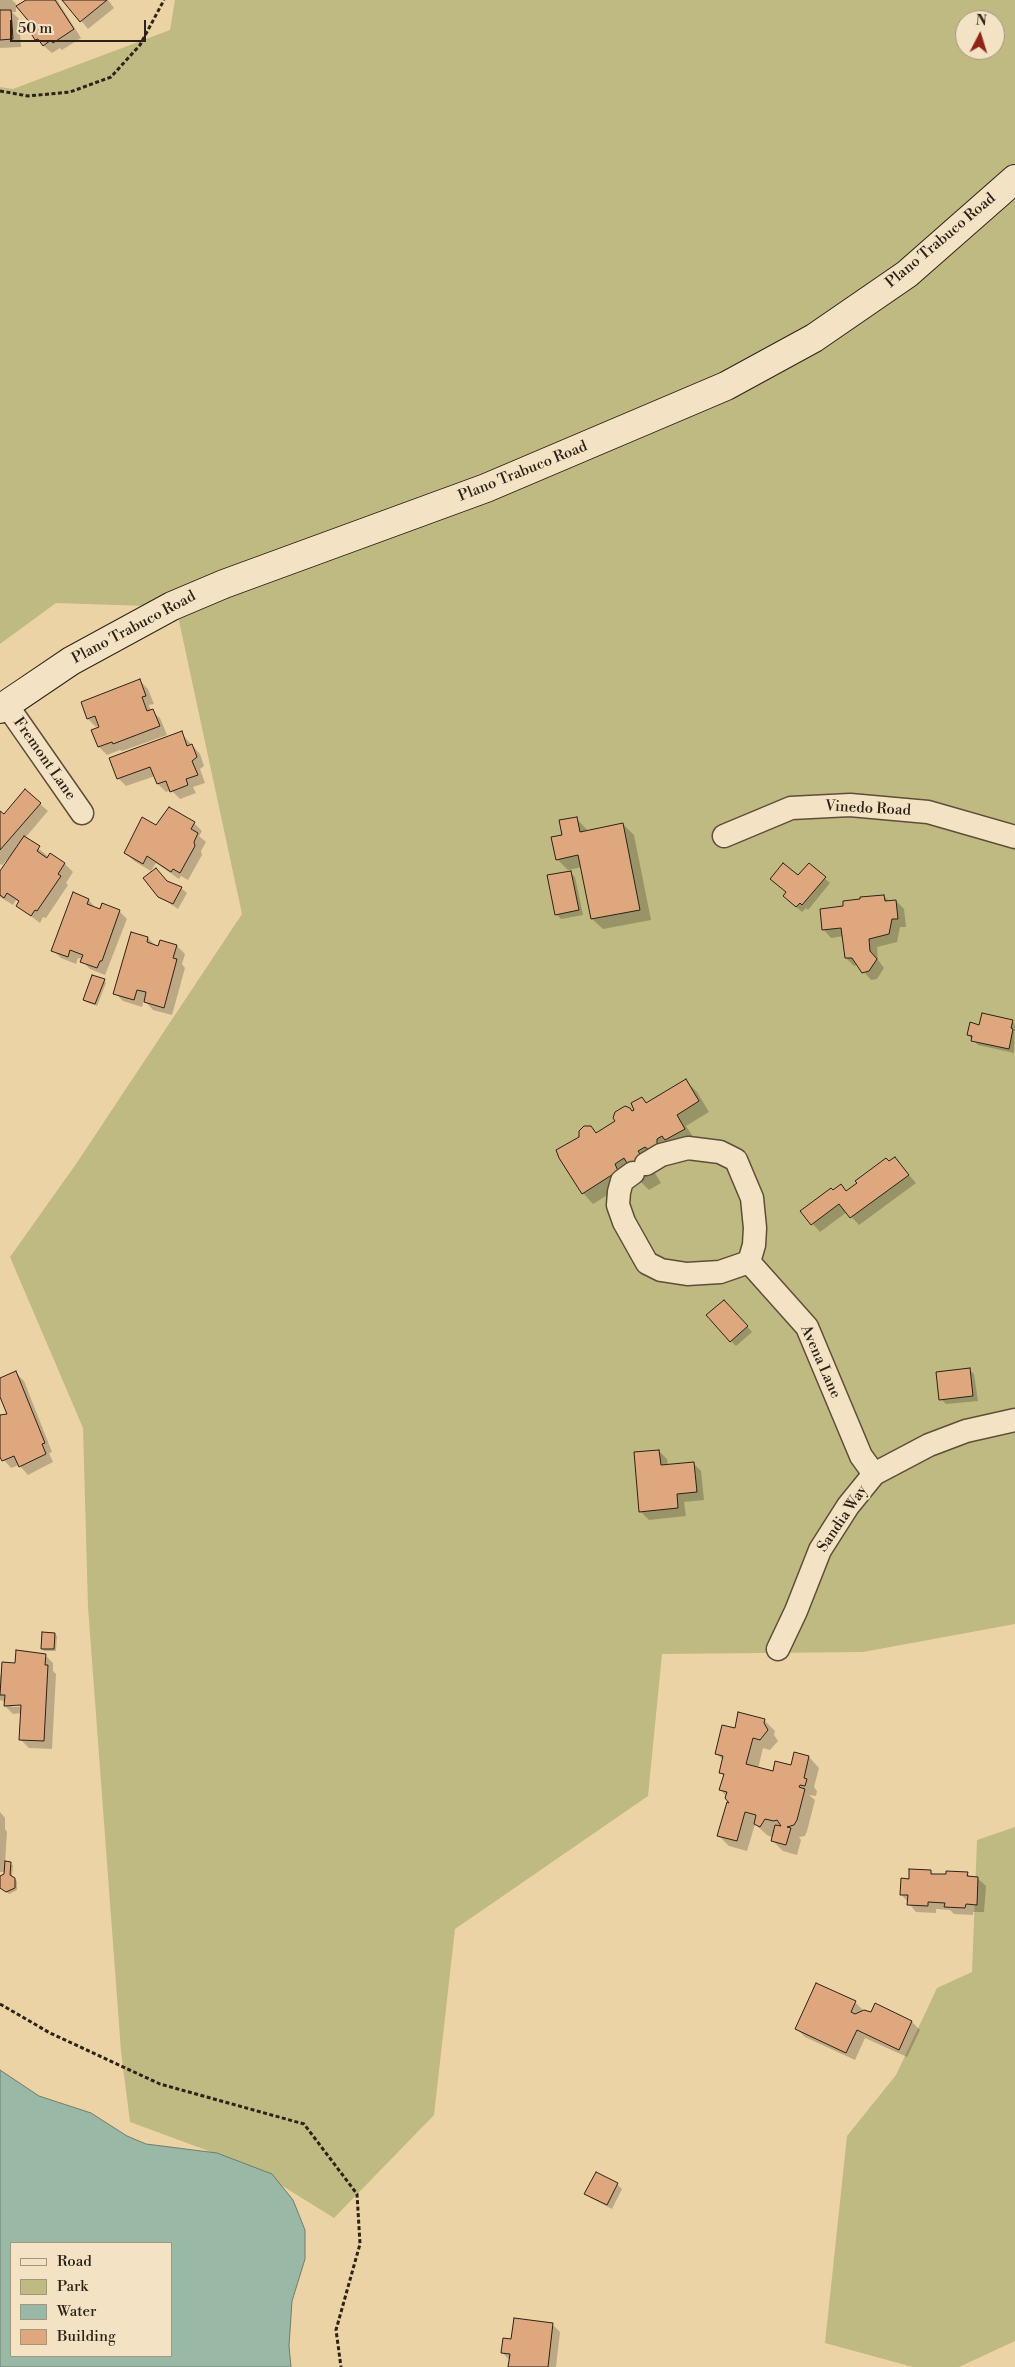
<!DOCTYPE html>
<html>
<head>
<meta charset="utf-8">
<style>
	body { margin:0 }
	#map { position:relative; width:1015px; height:2367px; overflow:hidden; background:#ecd3a5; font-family:"Libre Bodoni",serif }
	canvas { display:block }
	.legend { position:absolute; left:10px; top:2242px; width:162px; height:115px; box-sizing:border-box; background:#f3e2c4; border:1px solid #a4957f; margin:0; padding:6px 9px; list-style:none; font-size:15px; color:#2d2217 }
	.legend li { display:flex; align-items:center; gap:10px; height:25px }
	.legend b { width:25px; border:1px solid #a4957f }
	.north { position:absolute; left:955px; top:10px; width:50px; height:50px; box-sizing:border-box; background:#f3e2c4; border:1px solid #a4957f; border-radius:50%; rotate:5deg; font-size:14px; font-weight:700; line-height:20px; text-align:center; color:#2d2217 }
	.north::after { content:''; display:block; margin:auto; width:18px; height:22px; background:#8f2418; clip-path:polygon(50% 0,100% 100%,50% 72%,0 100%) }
	.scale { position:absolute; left:10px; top:20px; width:136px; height:22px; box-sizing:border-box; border:2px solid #2d2217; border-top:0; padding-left:6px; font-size:15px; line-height:18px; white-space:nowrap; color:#2d2217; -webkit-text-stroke:4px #f3e2c4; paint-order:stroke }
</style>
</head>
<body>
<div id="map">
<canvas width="1015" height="2367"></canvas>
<ul class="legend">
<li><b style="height:6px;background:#f3e2c4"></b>Road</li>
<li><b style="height:14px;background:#bfba81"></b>Park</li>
<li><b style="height:14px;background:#99b8a5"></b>Water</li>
<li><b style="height:14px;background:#dfa77e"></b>Building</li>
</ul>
<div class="north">N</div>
<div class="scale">50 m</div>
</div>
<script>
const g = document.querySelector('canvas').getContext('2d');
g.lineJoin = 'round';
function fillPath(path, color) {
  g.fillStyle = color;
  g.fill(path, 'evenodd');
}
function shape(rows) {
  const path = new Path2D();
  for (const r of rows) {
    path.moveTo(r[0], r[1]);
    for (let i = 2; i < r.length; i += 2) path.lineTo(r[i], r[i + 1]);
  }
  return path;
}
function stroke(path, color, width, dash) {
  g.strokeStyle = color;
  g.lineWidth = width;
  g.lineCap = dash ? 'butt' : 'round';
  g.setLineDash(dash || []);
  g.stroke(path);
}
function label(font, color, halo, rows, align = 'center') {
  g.font = font + ' "Libre Bodoni",serif';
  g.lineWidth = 4.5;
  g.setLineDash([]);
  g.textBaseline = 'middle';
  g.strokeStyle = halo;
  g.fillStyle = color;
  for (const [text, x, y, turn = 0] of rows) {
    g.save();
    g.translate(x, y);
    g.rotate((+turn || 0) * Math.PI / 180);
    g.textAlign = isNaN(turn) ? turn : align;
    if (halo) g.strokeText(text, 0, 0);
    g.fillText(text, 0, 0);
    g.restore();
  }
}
fillPath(shape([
	[175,0,1015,0,1015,1624,863,1652,662,1654,648,1796,455,1929,434,2115,334,2218,252,2167,130,2122,121,2051,88,1607,83,1428,10,1257,76,1164,242,914,176,607,56,603,0,644,0,87,13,89,170,30],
	[965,20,995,20,995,50,965,50],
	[1015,1827,1015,2341,959,2367,913,2367,825,2343,847,2136,896,2075,937,1988,972,1972,977,1840]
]), '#bfba81');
const water = shape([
	[0,2070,39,2096,91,2113,127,2136,146,2144,217,2153,272,2174,293,2200,305,2230,305,2259,292,2301,289,2346,291,2367,0,2367,0,2070],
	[11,2243,171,2243,171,2356,11,2356,11,2243]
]);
fillPath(water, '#99b8a5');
stroke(water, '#6e7c6c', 1);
fillPath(shape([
	[0,0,12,0,16,4,16,12,12,12,19,19,21,47,0,48],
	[28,0,57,0,81,38,62,50,60,48,52,53,36,39],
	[64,0,108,0,114,8,88,29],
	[140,681,148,689,154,704,149,705,151,711,160,718,167,735,122,751,120,750,107,755,99,747,100,725,96,727,88,719],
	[181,733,200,754,204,766,200,769,205,783,193,787,196,793,180,799,171,790,166,792,158,784,155,776,126,786,118,778],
	[40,804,48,811,25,838,49,857,51,855,65,864,73,872,66,883,68,885,46,918,43,917,40,923,18,906,20,903,16,900,13,905,0,897,0,876,13,853,2,865,0,864,0,812,4,816],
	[576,818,588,831,623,824,634,835,651,920,603,929,592,919,582,867,568,870,557,859,564,836],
	[194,823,202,831,199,836,206,842,201,851,202,855,188,880,181,876,179,879,156,863,151,871,134,861,126,853],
	[809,865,830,883,808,910,806,908,802,912,789,901,787,893],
	[570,872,575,877,583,915,561,919,556,914],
	[168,883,181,888,187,893,178,909,159,896],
	[74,894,89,900,96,909,119,911,127,919,105,975,90,969,82,961,83,959,78,958,76,964,61,958,53,950],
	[884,896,890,902,896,901,904,909,906,927,900,927,897,942,877,947,878,960,884,968,877,979,871,980,858,965,854,966,846,958,844,936,831,938,823,929,844,907],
	[148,938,156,946,177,946,185,954,182,964,185,968,172,1015,153,1010,144,1000,142,1007,123,1001,115,993],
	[104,980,106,983,97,1006,86,1002,84,999],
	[1012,1021,1015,1024,1014,1053,978,1045,968,1035,980,1026],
	[686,1081,697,1092,709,1112,686,1126,695,1140,648,1162,661,1183,649,1190,638,1179,628,1182,593,1204,583,1193,581,1137,590,1127,597,1134,633,1112,642,1098,647,1104],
	[895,1159,916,1183,859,1225,847,1212,820,1232,802,1212,833,1192,847,1192],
	[729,1306,752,1332,736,1346,731,1341],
	[969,1369,974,1374,978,1401,946,1404,941,1399],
	[16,1373,24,1381,52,1452,49,1453,53,1462,28,1475,19,1465,11,1468,2,1458,0,1459,0,1417,8,1414,0,1394,0,1379],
	[659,1451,667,1459,668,1465,693,1463,701,1471,704,1500,684,1502,686,1516,649,1520,641,1512,635,1453],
	[55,1634,57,1636,56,1651,44,1651,42,1648],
	[17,1651,45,1655,53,1663,53,1671,56,1674,52,1749,29,1748,20,1739,22,1713,13,1714,5,1706,6,1702,0,1700,0,1676,16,1664],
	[12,1704,27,1704,27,1706,12,1707],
	[764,1720,775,1731,774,1735,778,1741,770,1750,763,1748,758,1769,774,1773,791,1767,809,1757,819,1768,814,1787,817,1791,816,1796,809,1795,815,1800,807,1831,805,1836,799,1837,801,1840,797,1855,783,1851,772,1840,774,1835,771,1837,767,1835,755,1824,747,1851,729,1846,718,1835,733,1805,721,1790,724,1776,720,1772,723,1760,716,1753,735,1729],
	[0,1812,5,1818,5,1829,7,1832,5,1863,13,1865,12,1877,17,1881,17,1890,9,1894,0,1887,5,1872,0,1872],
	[930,1871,934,1875,967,1873,971,1878,977,1878,986,1886,984,1912,973,1912,973,1915,954,1914,950,1910,936,1909,936,1913,916,1912,901,1894,910,1880],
	[855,2002,864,2011,912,2022,920,2030,907,2057,865,2038,855,2060,805,2037,797,2029],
	[617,2184,622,2189,612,2209,591,2198,586,2193],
	[552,2324,560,2332,556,2367,510,2367,510,2361,502,2352,512,2340]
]), '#0003');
const building = shape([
	[26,0,55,0,74,29,53,43,51,40,43,46,38,39,35,40,27,27,31,24,16,6,26,0],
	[62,0,107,0,80,22,62,0],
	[0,10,11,10,13,39,0,40,0,10],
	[140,679,146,696,142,697,147,711,153,709,160,726,113,744,112,742,98,747,91,730,99,727,95,716,87,719,81,702,140,679],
	[182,731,187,746,192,744,197,757,192,761,198,775,186,779,188,785,170,792,166,781,157,784,150,767,117,779,109,758,182,731],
	[25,789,41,803,0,850,0,811,4,814,25,789],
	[169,807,195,822,191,829,198,833,194,842,195,846,180,873,173,869,171,872,147,856,143,864,124,853,142,817,156,825,169,807],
	[577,817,580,832,623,823,640,910,591,919,578,855,556,860,551,837,562,835,559,820,577,817],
	[24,836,40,846,37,851,47,858,50,853,65,863,58,874,61,876,37,911,35,910,31,916,16,906,19,901,7,893,4,898,0,895,0,871,24,836],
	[783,863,798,875,809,863,826,877,802,905,800,903,796,907,783,896,786,892,770,879,783,863],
	[156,868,167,881,182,887,173,904,158,897,143,878,156,868],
	[571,871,579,910,555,915,547,875,571,871],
	[73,892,89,899,87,904,100,909,102,903,120,910,102,961,100,961,97,968,80,962,83,955,70,950,68,957,51,951,73,892],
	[884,895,885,901,896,900,898,919,892,919,889,934,869,939,870,951,877,959,869,971,862,973,852,958,845,958,841,928,822,930,820,909,843,906,843,901,860,899,860,897,884,895],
	[131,932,148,937,147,942,158,946,160,940,177,945,173,958,177,959,164,1008,144,1002,146,992,137,990,134,1000,113,994,131,932],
	[92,975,105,979,95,1004,83,1000,92,975],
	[982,1013,1013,1020,1011,1028,1013,1029,1009,1049,971,1041,972,1036,967,1035,970,1022,979,1025,982,1013],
	[686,1079,699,1101,677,1115,685,1129,665,1140,662,1136,657,1139,657,1146,649,1150,645,1147,638,1151,651,1172,637,1180,624,1158,615,1164,618,1171,582,1194,559,1158,556,1150,579,1137,579,1131,584,1126,591,1126,596,1133,615,1121,613,1118,615,1112,625,1106,630,1108,632,1111,634,1110,631,1103,642,1097,646,1103,686,1079],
	[895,1157,909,1175,850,1218,839,1204,811,1225,800,1211,831,1188,833,1190,841,1184,846,1191,857,1183,855,1181,886,1158,889,1161,895,1157],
	[724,1300,748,1326,730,1342,706,1315,724,1300],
	[970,1368,973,1396,939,1400,936,1372,970,1368],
	[16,1371,45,1443,42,1444,46,1454,19,1467,14,1456,2,1461,0,1457,0,1415,7,1414,0,1397,0,1378,16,1371],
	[659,1450,661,1465,694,1462,697,1492,677,1494,678,1508,639,1512,634,1452,659,1450],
	[42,1632,55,1633,54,1649,41,1649,42,1632],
	[16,1650,46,1654,45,1665,48,1665,44,1741,19,1740,21,1705,4,1706,5,1695,0,1695,2,1662,15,1663,16,1650],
	[738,1712,765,1719,764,1723,768,1730,760,1740,753,1738,746,1764,773,1771,775,1761,791,1765,794,1752,809,1756,804,1778,807,1779,805,1786,800,1785,799,1787,805,1789,797,1820,794,1825,787,1827,791,1828,786,1845,771,1841,775,1825,781,1826,777,1820,774,1821,765,1819,760,1827,754,1824,756,1815,745,1812,737,1841,717,1836,727,1802,729,1803,725,1798,727,1792,719,1790,724,1774,719,1773,723,1756,715,1754,722,1725,735,1728,738,1712],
	[5,1861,11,1862,10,1875,15,1878,15,1888,6,1892,0,1888,0,1876,4,1874,5,1861],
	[909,1869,931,1870,931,1874,946,1874,946,1871,968,1872,967,1876,978,1877,977,1905,966,1904,965,1908,944,1907,945,1903,928,1902,928,1906,907,1905,908,1895,900,1895,901,1878,909,1879,909,1869],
	[816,1983,856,2001,851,2012,855,2014,864,2010,871,2012,875,2003,912,2021,899,2050,857,2030,846,2053,795,2029,816,1983],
	[596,2172,618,2183,607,2205,584,2194,596,2172],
	[514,2318,553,2323,548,2367,508,2367,510,2354,501,2353,503,2338,511,2339,514,2318]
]);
fillPath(building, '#dfa77e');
stroke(building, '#2d2217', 1);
const street = shape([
	[6,704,82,813],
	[724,836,791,808,850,805,928,812,1015,837],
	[633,1173,622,1181,619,1192,618,1205,624,1222,647,1263,661,1270,687,1274,720,1272,749,1262,754,1245,755,1228,752,1198,736,1160,720,1152,688,1148,661,1155,646,1164],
	[749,1262,807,1327,861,1456,874,1474],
	[778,1649,796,1611,820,1550,848,1506,874,1474,929,1445,966,1431,1015,1420]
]);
const secondary = shape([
	[0,709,71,661,172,606,224,584,486,488,726,386,814,338,907,274,1015,179]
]);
stroke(street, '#5d4e3a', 25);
stroke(secondary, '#2d2217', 30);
stroke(shape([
	[0,91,28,96,70,92,111,77,140,45,164,0],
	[0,2004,50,2033,160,2084,304,2124,357,2194,360,2244,336,2330,341,2367]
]), '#2d2217', 3, [4, 2.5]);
stroke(street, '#f3e2c4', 22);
stroke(secondary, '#f3e2c4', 28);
label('15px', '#2d2217', '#f3e2c4', [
	["Plano Trabuco Road",941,241,-40],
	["Plano Trabuco Road",523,472,-22],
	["Plano Trabuco Road",134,628,-28],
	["Fremont Lane",44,759,55],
	["Vinedo Road",868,809,3],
	["Avena Lane",820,1362,66],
	["Sandia Way",843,1519,-56]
]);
</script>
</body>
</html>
